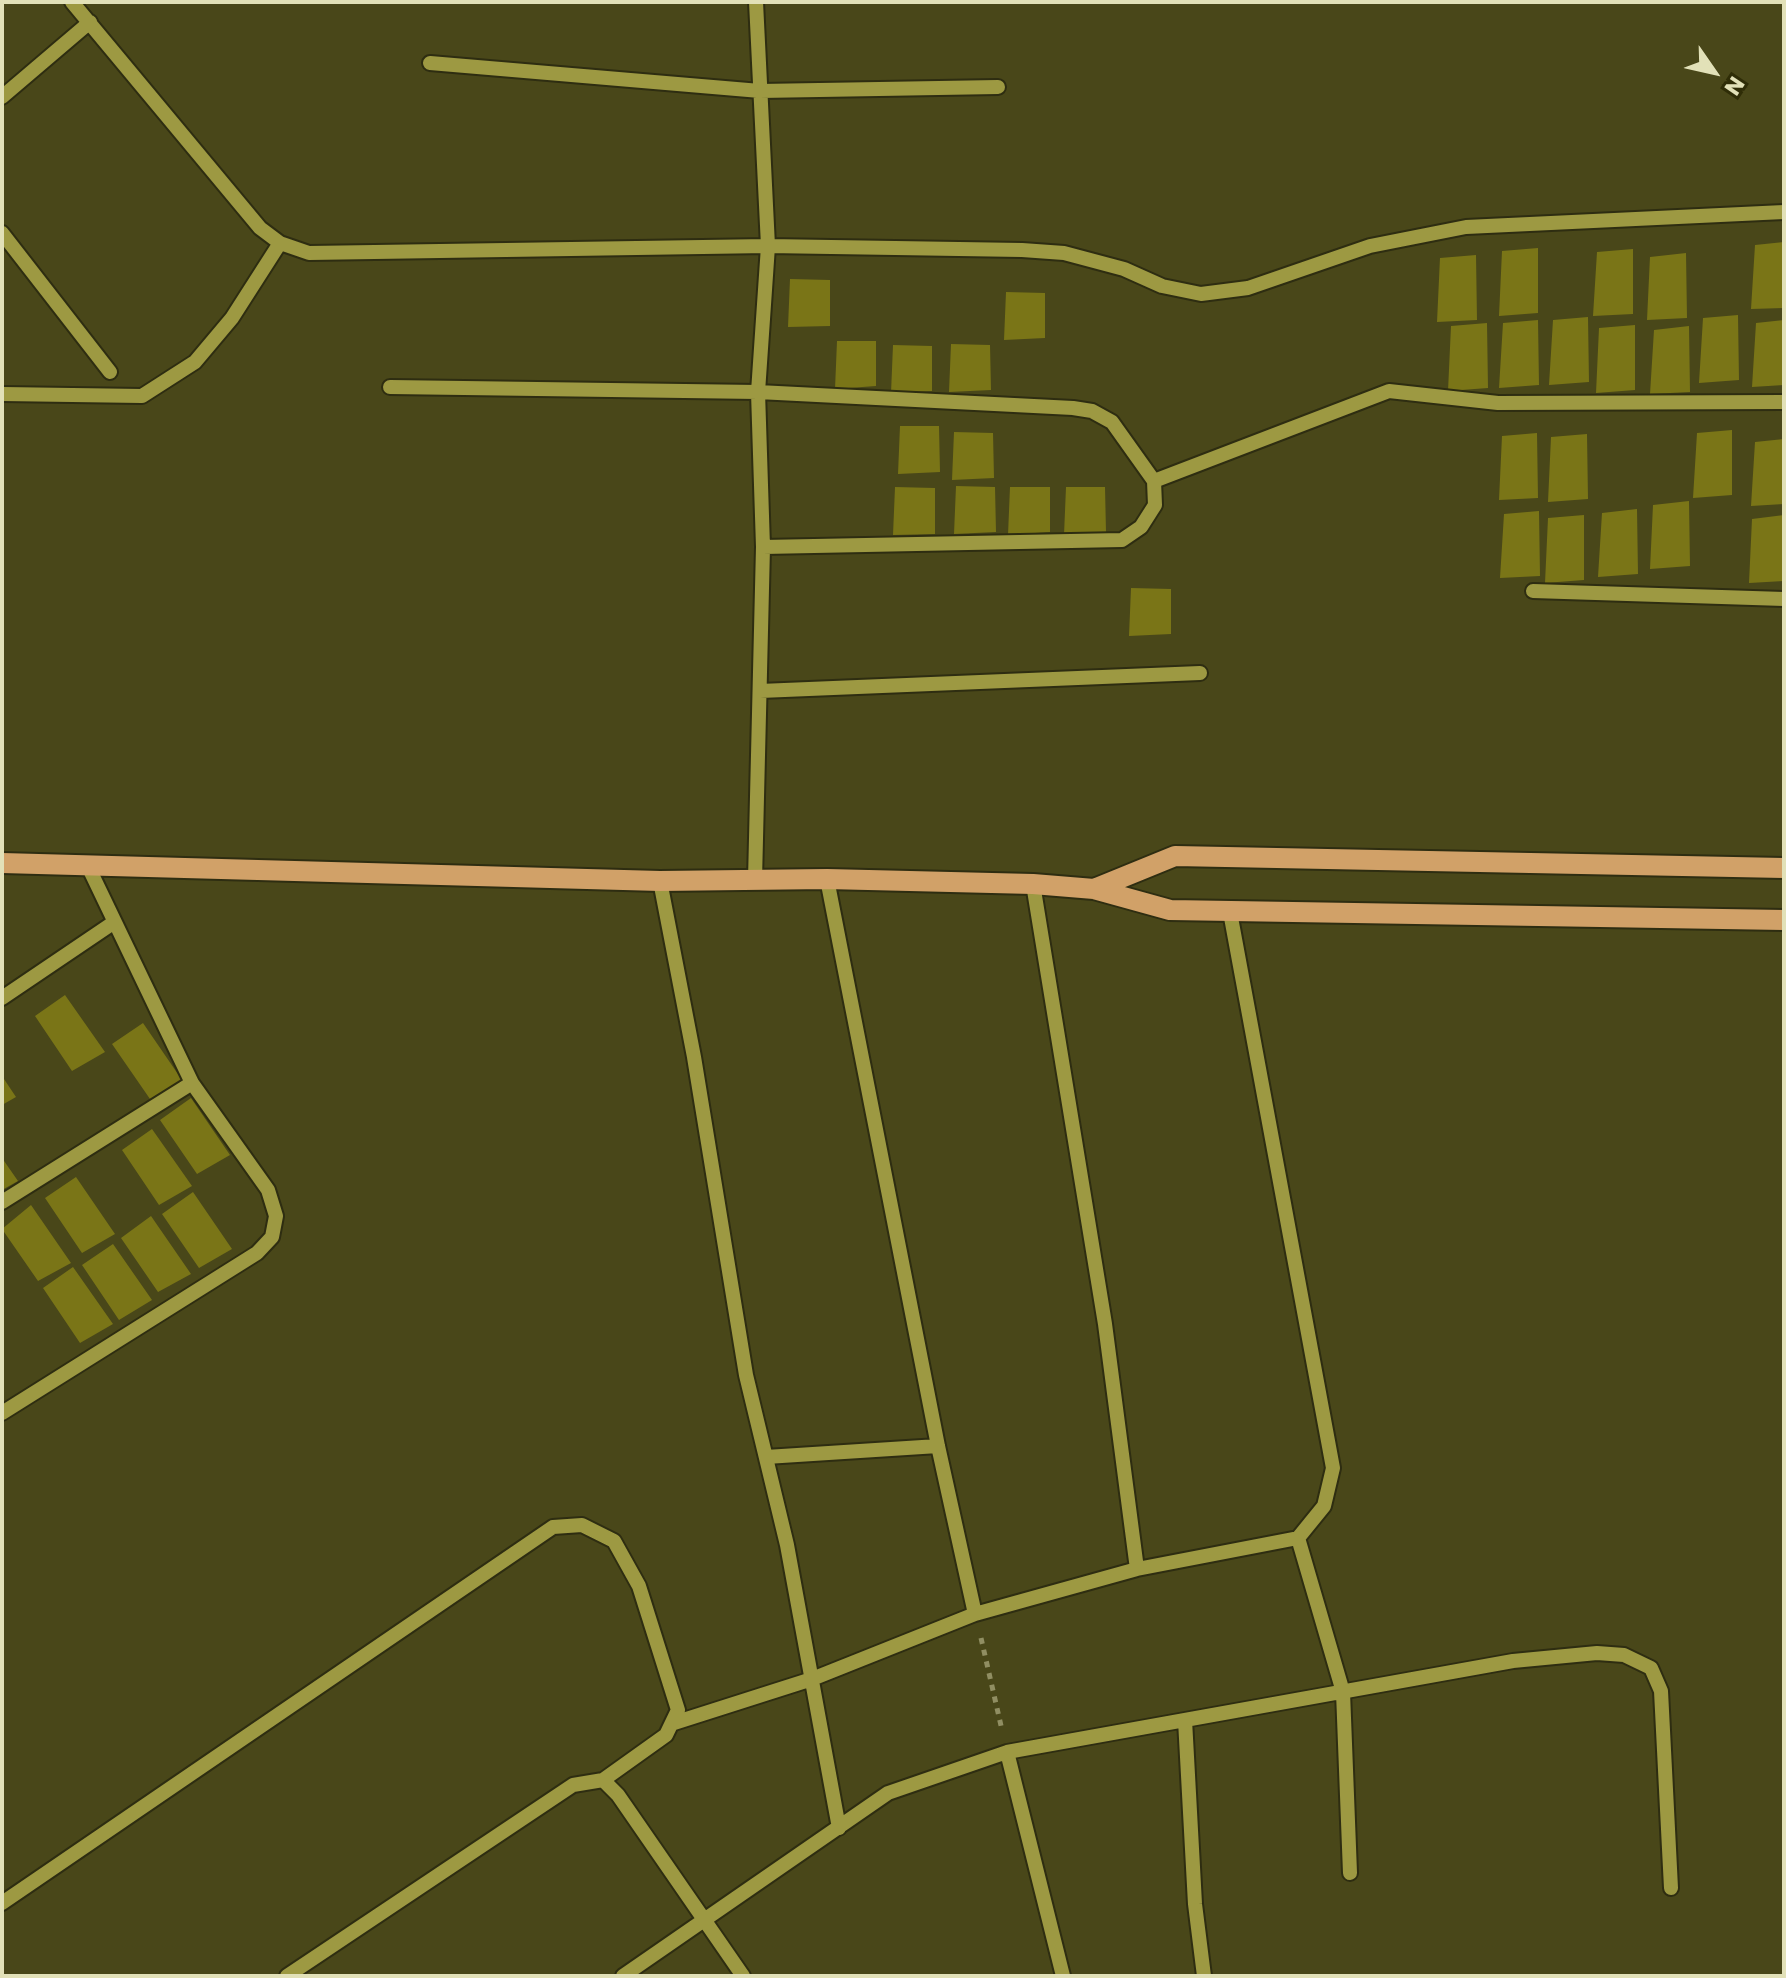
<!DOCTYPE html>
<html>
<head>
<meta charset="utf-8">
<style>
	body { margin:0 }
	#map { position:relative; width:1786px; height:1978px; overflow:hidden; background:#494719; font-family:Poppins,sans-serif }
	canvas { display:block }
	.frame { position:absolute; inset:0; border:4px solid #e2e1b8; pointer-events:none }
	.north { position:absolute; left:1674px; top:32px; width:80px; height:80px; -webkit-text-stroke:6px #2f2d07; paint-order:stroke; rotate:124deg; font-size:22px; font-weight:700; line-height:32px; text-align:center; color:#e2e1b8 }
	.north::after { content:''; display:block; margin:auto; width:28px; height:36px; background:#e2e1b8; clip-path:polygon(50% 0,100% 100%,50% 72%,0 100%) }
</style>
</head>
<body>
<div id="map">
<canvas width="1786" height="1978"></canvas>
<div class="frame"></div>
<div class="north">N</div>
</div>
<script>
const g = document.querySelector('canvas').getContext('2d');
g.lineJoin = 'round';
function fillPath(path, color) {
  g.fillStyle = color;
  g.fill(path, 'evenodd');
}
function shape(rows) {
  const path = new Path2D();
  for (const r of rows) {
    path.moveTo(r[0], r[1]);
    for (let i = 2; i < r.length; i += 2) path.lineTo(r[i], r[i + 1]);
  }
  return path;
}
function stroke(path, color, width, dash) {
  g.strokeStyle = color;
  g.lineWidth = width;
  g.lineCap = dash ? 'butt' : 'round';
  g.setLineDash(dash || []);
  g.stroke(path);
}
fillPath(shape([
	[1784,242,1784,308,1751,309,1755,245],
	[1538,248,1538,313,1499,316,1502,251],
	[1633,249,1633,314,1593,316,1597,252],
	[1686,253,1687,318,1647,320,1650,257],
	[1476,255,1477,320,1437,322,1440,258],
	[790,279,830,280,830,326,788,327],
	[1006,292,1045,293,1045,338,1004,340],
	[1738,315,1739,380,1699,383,1703,318],
	[1588,317,1589,382,1549,385,1553,320],
	[1538,320,1539,385,1499,388,1503,323],
	[1784,320,1784,385,1752,387,1756,323],
	[1487,323,1488,388,1448,391,1451,326],
	[1635,325,1635,390,1596,393,1599,328],
	[1689,326,1690,392,1650,394,1654,330],
	[837,341,876,341,876,386,835,389],
	[951,344,990,345,991,390,949,392],
	[893,345,932,346,932,391,891,393],
	[900,426,939,426,940,472,898,474],
	[1732,430,1732,495,1693,498,1697,433],
	[954,432,993,433,994,478,952,480],
	[1537,433,1538,498,1499,500,1502,436],
	[1587,434,1588,499,1548,502,1551,437],
	[1784,439,1784,504,1751,506,1755,442],
	[956,486,995,487,996,532,954,534],
	[895,487,935,488,935,534,893,535],
	[1010,487,1050,487,1050,532,1008,535],
	[1066,487,1105,487,1106,532,1064,535],
	[1689,501,1690,566,1650,569,1653,505],
	[1637,509,1638,574,1598,577,1602,513],
	[1539,511,1540,576,1500,578,1504,514],
	[1584,515,1584,580,1545,583,1548,518],
	[1784,515,1784,581,1749,583,1752,519],
	[1131,588,1171,589,1171,634,1129,636],
	[65,995,105,1052,72,1071,35,1016],
	[143,1023,182,1080,150,1099,112,1044],
	[2,1076,16,1097,2,1105],
	[191,1098,230,1155,197,1174,160,1120],
	[152,1129,192,1186,159,1205,122,1150],
	[2,1158,18,1181,2,1190],
	[76,1177,115,1234,82,1253,45,1198],
	[193,1192,232,1249,199,1268,162,1214],
	[31,1205,71,1263,38,1281,2,1229],
	[151,1216,191,1274,158,1292,121,1238],
	[113,1244,152,1300,119,1320,82,1265],
	[73,1267,113,1324,80,1343,43,1288]
]), '#7a7517');
const minor = shape([
	[72,2,260,228,280,243,309,253,768,246,1022,250,1064,253,1124,269,1162,286,1201,294,1248,288,1370,246,1466,227,1784,212],
	[430,63,760,91,998,87],
	[2,97,90,22],
	[2,233,110,372],
	[390,387,758,392,1073,408,1092,411,1112,422,1154,481,1155,505,1141,527,1122,540,763,547],
	[2,394,142,396,195,362,232,318,280,243],
	[1154,481,1389,391,1498,403,1784,402],
	[1533,591,1784,599],
	[760,691,1200,673],
	[827,879,938,1446,975,1614],
	[755,880,763,547,758,392,768,246,756,2],
	[660,881,694,1057,746,1375,787,1545,839,1828],
	[1033,884,1105,1324,1137,1569],
	[2,998,113,923],
	[2,1202,192,1083],
	[2,1413,257,1253,272,1237,276,1216,268,1190,192,1083,87,864],
	[766,1457,938,1446],
	[1298,1538,1343,1692,1350,1873],
	[1185,1720,1195,1904,1204,1976],
	[674,1723,812,1679,975,1614,1137,1569,1298,1538,1324,1506,1333,1468,1230,912],
	[1007,1752,1063,1976],
	[2,1903,553,1527,582,1525,614,1541,639,1586,678,1710,666,1735,603,1780],
	[287,1976,573,1785,603,1780,618,1795,743,1976],
	[623,1976,888,1793,1007,1752,1513,1661,1597,1653,1624,1655,1651,1668,1661,1691,1671,1888]
]);
const major = shape([
	[2,863,660,881,827,879,1033,884,1094,889,1170,910,1784,920],
	[1094,889,1175,856,1784,868]
]);
stroke(minor, '#2e2d11', 18);
stroke(major, '#2e2d11', 24);
stroke(shape([
	[981,1638,1002,1730]
]), '#908e62', 5, [6, 6]);
stroke(minor, '#9d9942', 14);
stroke(major, '#d1a168', 20);
</script>
</body>
</html>
